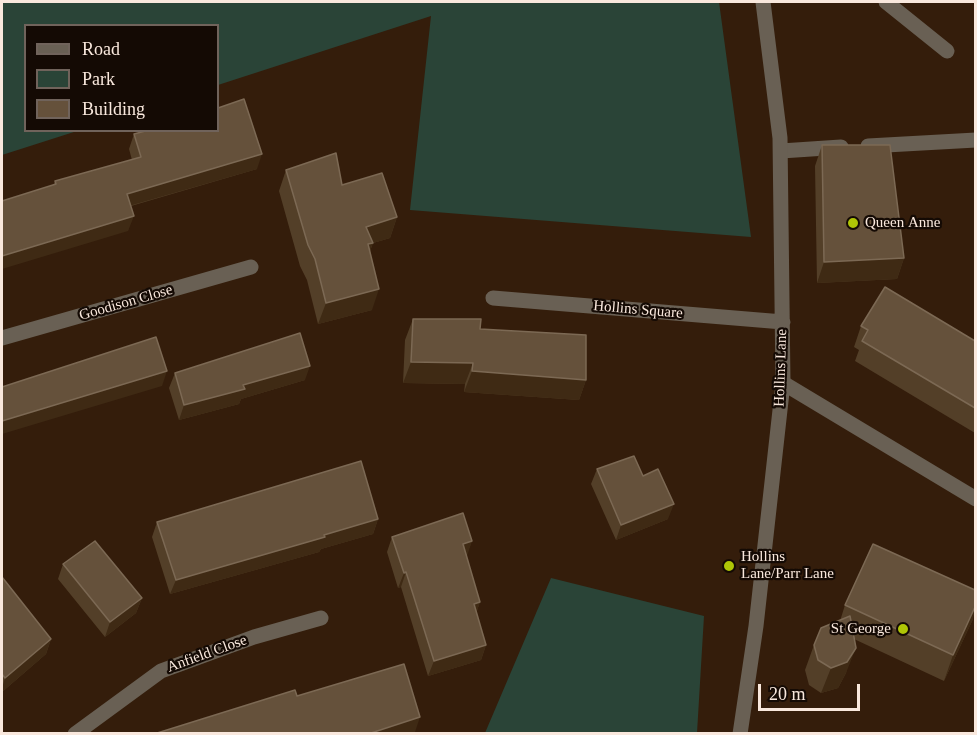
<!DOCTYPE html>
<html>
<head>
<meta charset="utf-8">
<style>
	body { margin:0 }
	#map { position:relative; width:977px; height:735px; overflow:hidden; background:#341d0b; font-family:"Times New Roman",serif }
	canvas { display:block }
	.frame { position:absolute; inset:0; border:3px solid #f9e8dd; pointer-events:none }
	.legend { position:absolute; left:24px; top:24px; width:195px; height:108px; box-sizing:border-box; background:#140a04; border:2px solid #70635b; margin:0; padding:8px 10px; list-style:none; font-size:18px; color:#f9e8dd }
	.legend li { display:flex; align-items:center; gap:12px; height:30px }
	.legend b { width:30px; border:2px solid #70635b }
	.scale { position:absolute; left:758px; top:684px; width:102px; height:27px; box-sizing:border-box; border:3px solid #f9e8dd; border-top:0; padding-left:8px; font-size:18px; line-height:21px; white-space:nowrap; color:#f9e8dd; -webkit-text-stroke:4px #140a04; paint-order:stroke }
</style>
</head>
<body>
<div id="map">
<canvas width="977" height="735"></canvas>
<div class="frame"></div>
<ul class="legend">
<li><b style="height:8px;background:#696054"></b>Road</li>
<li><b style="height:16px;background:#2a4437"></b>Park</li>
<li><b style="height:16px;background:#65513b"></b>Building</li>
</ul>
<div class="scale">20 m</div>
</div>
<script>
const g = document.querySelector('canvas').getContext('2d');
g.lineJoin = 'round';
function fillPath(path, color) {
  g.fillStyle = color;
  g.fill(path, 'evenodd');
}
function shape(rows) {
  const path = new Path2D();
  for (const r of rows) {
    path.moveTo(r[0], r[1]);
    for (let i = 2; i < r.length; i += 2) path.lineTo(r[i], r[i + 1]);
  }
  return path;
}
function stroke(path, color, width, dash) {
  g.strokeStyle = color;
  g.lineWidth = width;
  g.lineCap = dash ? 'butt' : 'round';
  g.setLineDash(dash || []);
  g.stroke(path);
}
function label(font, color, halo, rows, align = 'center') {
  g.font = font + ' "Times New Roman",serif';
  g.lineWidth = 4.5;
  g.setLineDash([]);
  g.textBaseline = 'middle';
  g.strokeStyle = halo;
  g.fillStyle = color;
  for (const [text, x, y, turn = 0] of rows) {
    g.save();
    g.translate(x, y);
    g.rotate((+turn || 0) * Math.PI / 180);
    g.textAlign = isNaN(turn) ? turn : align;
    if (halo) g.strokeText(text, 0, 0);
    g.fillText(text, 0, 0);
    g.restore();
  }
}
fillPath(shape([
	[2,2,719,2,751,237,410,210,431,16,218,85,218,26,26,26,26,130,77,131,2,155],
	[551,578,704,616,697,733,485,733]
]), '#2a4437');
stroke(shape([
	[886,2,947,51],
	[868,146,976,140],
	[781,151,841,147],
	[783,383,976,499]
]), '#696054', 15);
stroke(shape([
	[493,298,783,322],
	[2,338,251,267],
	[75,734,161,671,254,637,321,618],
	[740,734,756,626,783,383,780,138,763,2]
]), '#696054', 15);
fillPath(shape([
	[134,134,257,169,131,206,128,231,54,184,55,181,132,160,129,149],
	[822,145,904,258,897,279,817,283,815,166],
	[286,170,342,185,397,217,390,238,373,243,370,251,372,310,318,324,307,280,300,266,279,191],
	[413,319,480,329,586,380,579,400,464,392,465,384,403,383,405,340],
	[861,326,975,341,975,433,855,361,859,350,854,347],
	[175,373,305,380,241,399,239,404,179,420,169,388],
	[597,469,643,476,668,519,616,540,591,484],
	[378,519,373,534,321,549,319,552,170,594,152,537,157,522],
	[392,537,472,541,466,556,480,602,476,613,486,645,481,660,428,676,401,587,398,588,387,552],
	[63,564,142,598,136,613,105,637,58,579],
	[2,577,51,639,46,654,2,692],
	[845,605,973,619,944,681,854,639,846,673,838,688,821,693,809,685,805,670,814,645,840,621]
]), '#533f28');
fillPath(shape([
	[262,154,257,169,122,208,127,194],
	[134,216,128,231,2,269,2,256],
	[397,217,390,238,373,243,365,264,366,227],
	[904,258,897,279,817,283,824,262],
	[379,289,372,310,318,324,326,303],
	[411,362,473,363,465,384,403,383],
	[310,366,305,380,241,399,239,404,179,420,184,405,243,385],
	[167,371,162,386,2,434,2,421],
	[472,371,586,380,579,400,464,392],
	[674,504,668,519,616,540,621,525],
	[378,519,373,534,321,549,319,552,170,594,176,580,324,535],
	[472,541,467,556,457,559,463,544],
	[406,572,401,587,398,588,404,573],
	[142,598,136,613,105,637,110,622],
	[480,602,475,617,474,604],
	[975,607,975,611,973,619,944,681,953,655],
	[51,639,46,654,2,692,2,688,5,678],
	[486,645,481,660,428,676,434,661],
	[856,648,846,673,838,688,821,693,831,668],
	[420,717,415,732,412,734,368,734]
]), '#3f2a14');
const building = shape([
	[244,99,262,154,127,194,134,216,2,256,2,201,56,184,55,181,141,157,134,134,149,130,218,130,218,108,244,99],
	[822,145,890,145,904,258,824,262,822,145],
	[336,153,342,185,382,173,397,217,366,227,373,243,368,244,379,289,326,303,315,259,308,245,286,170,336,153],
	[885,287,975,341,975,408,862,341,868,330,861,326,885,287],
	[413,319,481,319,480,329,586,335,586,380,472,371,473,363,411,362,413,319],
	[300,333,310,366,243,385,245,389,184,405,175,373,300,333],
	[156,337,167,371,2,421,2,387,156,337],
	[634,456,643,476,658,469,674,504,621,525,597,469,634,456],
	[361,461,378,519,324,535,325,537,176,580,157,522,361,461],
	[463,513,472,541,463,544,480,602,474,604,486,645,434,661,406,572,404,573,392,537,463,513],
	[95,541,142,598,110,622,63,564,95,541],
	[873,544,975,590,975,607,953,655,845,605,873,544],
	[2,577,51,639,5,678,2,674,2,577],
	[850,616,856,648,847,662,831,668,818,660,814,645,821,628,850,616],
	[404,664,420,717,368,734,154,734,295,690,297,696,404,664]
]);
fillPath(building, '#65513b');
stroke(building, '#7c6954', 1.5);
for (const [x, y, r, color] of [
	[853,223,6,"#afc506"],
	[729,566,6,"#afc506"],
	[903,629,6,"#afc506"]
]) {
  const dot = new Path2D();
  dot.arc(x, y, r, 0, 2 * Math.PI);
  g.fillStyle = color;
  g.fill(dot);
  stroke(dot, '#140a04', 2);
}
label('15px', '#f9e8dd', '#140a04', [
	["Queen Anne",865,223],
	["Hollins",741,557],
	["Lane/Parr Lane",741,574],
	["St George",891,629,"right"]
], 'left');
label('15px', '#f9e8dd', '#140a04', [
	["Goodison Close",126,303,-16],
	["Hollins Square",638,310,5],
	["Hollins Lane",781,368,-88],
	["Anfield Close",207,654,-20]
]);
</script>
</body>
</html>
